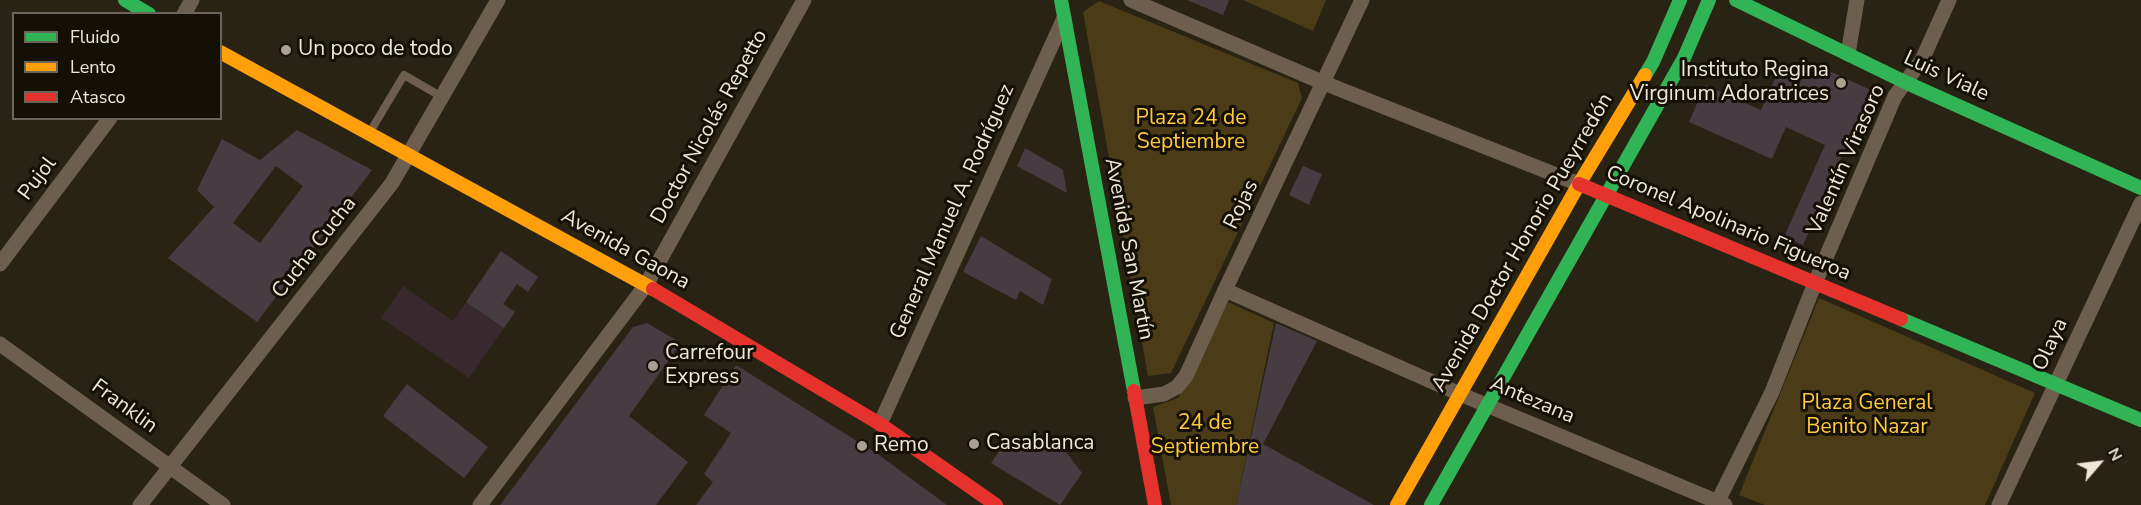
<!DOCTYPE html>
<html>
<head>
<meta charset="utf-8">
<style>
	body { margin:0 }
	#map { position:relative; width:2141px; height:505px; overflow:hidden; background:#292313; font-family:"Nunito Sans",sans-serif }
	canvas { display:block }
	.legend { position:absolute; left:12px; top:12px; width:210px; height:108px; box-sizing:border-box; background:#151006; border:2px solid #6c665a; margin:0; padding:8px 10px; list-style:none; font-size:18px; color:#eee7d7 }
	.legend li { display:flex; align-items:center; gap:12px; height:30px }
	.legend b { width:30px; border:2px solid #6c665a }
	.north { position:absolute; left:2069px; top:433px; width:60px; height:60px; -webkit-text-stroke:4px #151006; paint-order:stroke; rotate:62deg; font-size:16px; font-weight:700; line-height:24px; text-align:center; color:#eee7d7 }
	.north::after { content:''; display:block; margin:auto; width:21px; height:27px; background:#eee7d7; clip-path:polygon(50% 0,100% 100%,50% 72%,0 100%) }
</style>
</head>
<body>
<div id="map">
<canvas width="2141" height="505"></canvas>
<ul class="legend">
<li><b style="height:8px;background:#30b455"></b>Fluido</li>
<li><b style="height:8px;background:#ff9f0a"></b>Lento</li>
<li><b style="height:8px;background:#e5322d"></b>Atasco</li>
</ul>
<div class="north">N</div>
</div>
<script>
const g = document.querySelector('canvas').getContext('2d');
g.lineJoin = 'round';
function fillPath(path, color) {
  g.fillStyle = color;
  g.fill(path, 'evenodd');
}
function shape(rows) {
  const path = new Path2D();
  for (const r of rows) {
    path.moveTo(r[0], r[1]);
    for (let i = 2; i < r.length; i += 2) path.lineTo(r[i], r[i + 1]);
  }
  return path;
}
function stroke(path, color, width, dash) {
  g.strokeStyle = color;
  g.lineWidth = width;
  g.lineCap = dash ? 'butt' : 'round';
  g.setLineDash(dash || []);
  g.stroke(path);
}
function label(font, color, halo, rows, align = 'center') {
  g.font = font + ' "Nunito Sans",sans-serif';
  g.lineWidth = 6;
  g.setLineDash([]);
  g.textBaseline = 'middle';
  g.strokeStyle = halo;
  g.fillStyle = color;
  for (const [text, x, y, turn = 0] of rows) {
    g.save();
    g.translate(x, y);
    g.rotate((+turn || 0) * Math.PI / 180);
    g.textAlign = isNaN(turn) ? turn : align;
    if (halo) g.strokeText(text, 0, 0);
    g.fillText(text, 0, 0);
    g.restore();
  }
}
fillPath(shape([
	[403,286,453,321,466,302,504,328,469,378,381,318]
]), '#39292e');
fillPath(shape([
	[1243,0,1326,0,1313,31],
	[1099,1,1298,83,1302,98,1171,373,1148,376,1083,12],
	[1819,298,2035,393,1985,505,1765,505,1739,495],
	[1228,302,1274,323,1236,505,1171,505,1153,407,1178,398]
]), '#4b3c17');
fillPath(shape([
	[1187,0,1229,0,1223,15],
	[1814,64,1871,90,1803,245,1784,237,1825,145,1786,127,1772,159,1689,122,1705,85,1761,110,1780,67,1807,79],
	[297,130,372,170,257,322,168,258,214,207,197,190,222,139,260,160],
	[276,166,303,186,260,243,233,223],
	[1025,148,1063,170,1067,193,1017,166],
	[1303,166,1322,174,1309,205,1289,195],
	[981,236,1052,279,1043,305,1020,291,1016,300,963,272],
	[501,251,538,277,528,292,517,284,503,304,515,312,504,328,466,302],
	[647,323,681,343,629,416,688,462,656,505,500,505,633,327],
	[1276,323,1317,341,1263,444,1374,505,1236,505],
	[736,365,876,453,947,505,696,505,713,482,704,474,731,433,704,415],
	[407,384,488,447,464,478,383,416],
	[1056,439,1082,473,1060,505,991,463,1004,444]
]), '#483c43');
stroke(shape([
	[370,132,404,75,442,97]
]), '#6d5e4e', 8);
stroke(shape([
	[1131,0,1324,83,1579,184],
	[184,14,192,0],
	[1848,54,1857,0],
	[0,264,110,118],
	[1225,290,1460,394,1725,505],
	[0,344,223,505],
	[1135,398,1164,394,1177,387,1186,376,1225,290,1362,0],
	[880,424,1064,18],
	[140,505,392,183,498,0],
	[480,505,646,285,804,0],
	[1716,505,1772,392,1815,283,1895,96,1922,60,1949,0],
	[1999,505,2141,203]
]), '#6d5e4e', 15);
stroke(shape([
	[125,0,149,14],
	[1061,0,1134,391],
	[1736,0,1907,83,2141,188],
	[1645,75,1653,62,1680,0],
	[1901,319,2141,420],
	[1431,505,1684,58,1709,0]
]), '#30b455', 14);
stroke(shape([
	[220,52,653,289],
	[1397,505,1579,184,1645,75]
]), '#ff9f0a', 14);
stroke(shape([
	[1579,184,1901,319],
	[653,289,880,424,996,505],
	[1134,391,1155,505]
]), '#e5322d', 14);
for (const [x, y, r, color] of [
	[286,50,6,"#a9a292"],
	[1841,83,6,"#a9a292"],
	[653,366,6,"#a9a292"],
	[974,444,6,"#a9a292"],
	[862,446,6,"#a9a292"]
]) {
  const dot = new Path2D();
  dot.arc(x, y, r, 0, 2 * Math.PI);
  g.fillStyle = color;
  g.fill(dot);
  stroke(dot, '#151006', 2);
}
label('21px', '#eee7d7', '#151006', [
	["Un poco de todo",298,50],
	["Instituto Regina",1829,71,"right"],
	["Virginum Adoratrices",1829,95,"right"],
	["Carrefour",665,354],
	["Express",665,378],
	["Casablanca",986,444],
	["Remo",874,446]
], 'left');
label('21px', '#eee7d7', '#151006', [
	["Luis Viale",1946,77,25],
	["Doctor Nicolás Repetto",710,127,-61],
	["Valentín Virasoro",1847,160,-66],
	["Pujol",38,179,-53],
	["Rojas",1242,205,-64],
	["General Manuel A. Rodríguez",953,212,-66],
	["Coronel Apolinario Figueroa",1728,224,23],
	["Avenida Doctor Honorio Pueyrredón",1523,243,-60],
	["Cucha Cucha",315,248,-52],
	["Avenida San Martín",1128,249,79],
	["Avenida Gaona",625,250,29],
	["Olaya",2051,345,-65],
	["Antezana",1532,401,23],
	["Franklin",124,407,36]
]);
label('21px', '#ffca3d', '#151006', [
	["Plaza 24 de",1191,119],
	["Septiembre",1191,143],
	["Plaza General",1867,404],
	["Benito Nazar",1867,428],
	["24 de",1205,424],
	["Septiembre",1205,448]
]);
</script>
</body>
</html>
